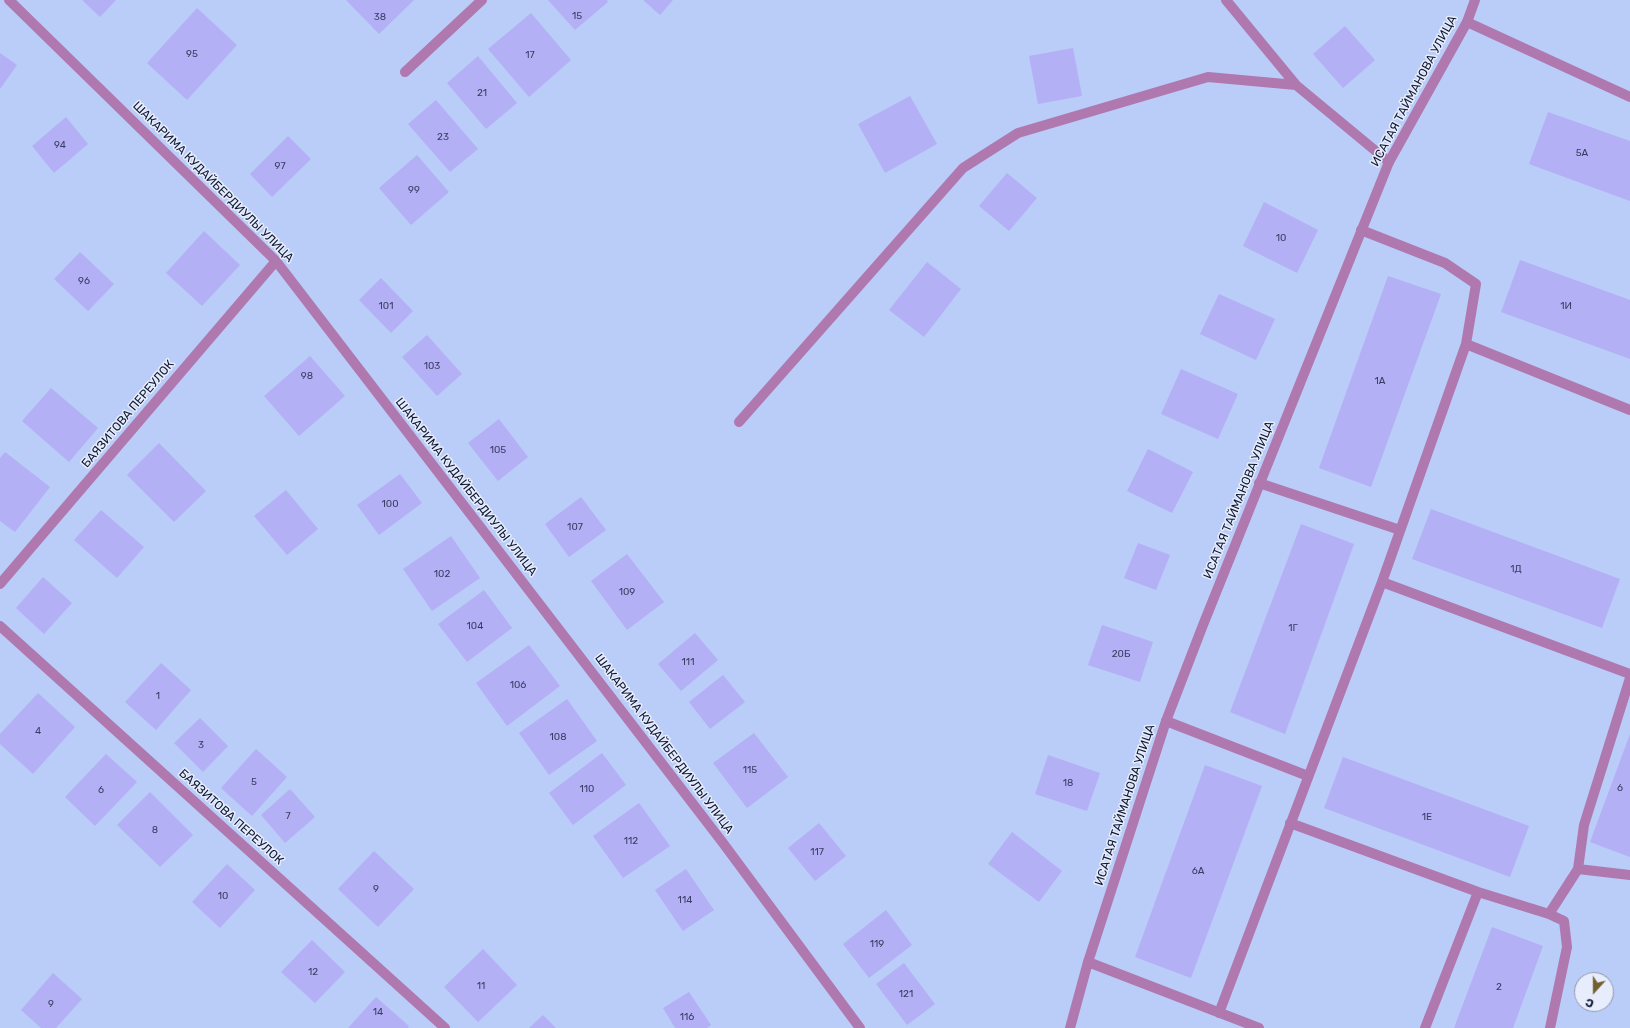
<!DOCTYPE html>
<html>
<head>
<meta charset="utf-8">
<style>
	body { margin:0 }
	#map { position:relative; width:1630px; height:1028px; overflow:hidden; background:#baccf8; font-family:Rubik,sans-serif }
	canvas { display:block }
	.north { position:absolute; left:1574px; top:972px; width:40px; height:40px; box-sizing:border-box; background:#e7edfc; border:1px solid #9098ab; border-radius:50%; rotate:201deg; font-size:11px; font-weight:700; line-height:16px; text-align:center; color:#0e1832 }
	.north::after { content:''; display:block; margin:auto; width:14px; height:18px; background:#745f2e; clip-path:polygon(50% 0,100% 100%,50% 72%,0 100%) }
</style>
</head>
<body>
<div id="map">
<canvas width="1630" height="1028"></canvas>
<div class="north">С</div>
</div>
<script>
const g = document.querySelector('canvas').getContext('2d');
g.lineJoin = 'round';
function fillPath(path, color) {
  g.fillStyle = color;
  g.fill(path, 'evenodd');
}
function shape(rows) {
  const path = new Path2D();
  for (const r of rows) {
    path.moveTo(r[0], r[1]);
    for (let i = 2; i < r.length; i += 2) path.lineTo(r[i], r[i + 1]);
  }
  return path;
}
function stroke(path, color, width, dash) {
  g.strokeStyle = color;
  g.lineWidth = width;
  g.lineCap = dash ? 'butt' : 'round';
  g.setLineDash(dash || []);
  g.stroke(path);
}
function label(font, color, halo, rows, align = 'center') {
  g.font = font + ' Rubik,sans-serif';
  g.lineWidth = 3;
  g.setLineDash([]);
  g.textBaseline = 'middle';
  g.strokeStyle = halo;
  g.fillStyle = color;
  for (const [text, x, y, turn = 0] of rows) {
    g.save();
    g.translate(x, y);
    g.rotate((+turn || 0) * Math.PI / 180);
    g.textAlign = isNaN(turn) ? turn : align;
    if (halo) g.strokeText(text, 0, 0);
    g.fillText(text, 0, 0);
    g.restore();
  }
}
fillPath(shape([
	[82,0,116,0,100,17],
	[346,0,414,0,379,34],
	[548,0,607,0,608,2,575,30],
	[643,0,673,0,660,15],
	[197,8,237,45,187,100,147,63],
	[531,13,571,60,529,97,488,49],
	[1345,26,1375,60,1343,88,1313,54],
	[1073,48,1082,96,1038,104,1029,56],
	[0,53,17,65,0,89],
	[478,56,517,103,486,129,447,83],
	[910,96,937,144,885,173,858,124],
	[436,100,478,149,450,172,408,124],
	[1548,112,1630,141,1630,201,1529,164],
	[66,117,88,144,54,173,32,146],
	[288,136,311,159,272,197,250,174],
	[417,155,449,192,411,225,379,188],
	[1007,173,1037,198,1009,231,979,206],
	[1264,202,1318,230,1297,273,1243,246],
	[204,231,240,265,202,306,166,273],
	[80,252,114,284,88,311,54,279],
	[1520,260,1630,300,1630,359,1501,312],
	[927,262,961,289,924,337,889,310],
	[1388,276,1441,294,1371,487,1319,468],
	[381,278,413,311,391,333,359,300],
	[1219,294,1275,319,1256,360,1200,334],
	[427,335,462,374,437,396,402,357],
	[310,356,345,396,299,436,264,396],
	[1181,369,1238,394,1218,439,1161,414],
	[51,388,98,428,69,462,22,421],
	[499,419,528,457,498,481,468,443],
	[159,443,206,491,174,522,127,475],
	[1148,449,1193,472,1172,513,1127,491],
	[5,452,50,487,15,532,0,521,0,458],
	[400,474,422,503,379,535,357,505],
	[286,490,318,529,287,555,254,516],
	[581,497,606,530,569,557,545,524],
	[1431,509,1620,579,1602,628,1412,559],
	[101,510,144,547,117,578,74,540],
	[1301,524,1354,544,1285,734,1230,712],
	[451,536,480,578,432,611,403,569],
	[1138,543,1170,555,1156,590,1124,578],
	[627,554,664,602,627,630,591,581],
	[43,577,72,603,44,634,16,608],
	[484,590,512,628,467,662,438,624],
	[1102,625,1153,642,1140,682,1088,665],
	[695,633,718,660,681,691,658,664],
	[529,645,560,686,507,726,476,683],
	[161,663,191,690,156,730,125,702],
	[723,675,745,702,710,729,689,702],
	[38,693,75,727,33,774,0,744,0,734],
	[567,699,597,741,549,775,519,733],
	[200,718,228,746,203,772,174,743],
	[754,733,788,777,747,808,713,763],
	[1630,734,1630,857,1590,842],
	[256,749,287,777,252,816,221,788],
	[602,753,626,785,573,825,549,793],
	[106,754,137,782,95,826,65,797],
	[1048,755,1100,773,1087,811,1035,794],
	[1343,757,1529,826,1510,877,1324,808],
	[1205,765,1262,786,1191,978,1135,957],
	[290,789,315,817,285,843,261,815],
	[150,792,193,835,160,867,117,825],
	[639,803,670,846,623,878,593,836],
	[819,823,846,856,815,881,788,848],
	[1012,832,1062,871,1039,902,988,864],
	[374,851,414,889,378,927,338,889],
	[227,864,255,890,220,928,192,902],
	[686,869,714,910,683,931,655,890],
	[886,910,912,945,869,978,843,944],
	[1492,927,1543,946,1513,1028,1454,1028],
	[312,940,345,972,315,1003,281,972],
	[483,949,517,985,478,1022,444,987],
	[904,963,935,1004,907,1025,876,984],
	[53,973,82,999,56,1028,41,1028,21,1010],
	[689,992,711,1025,707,1028,675,1028,663,1008],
	[376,997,409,1026,408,1028,348,1028],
	[543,1015,556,1028,529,1028]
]), '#b4b0f5');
stroke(shape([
	[1226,0,1296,85],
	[1467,22,1630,97],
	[1466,344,1630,410],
	[739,422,963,168,1018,133,1208,77,1296,85,1389,162],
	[1259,483,1400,530],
	[1382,582,1630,674],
	[1166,721,1308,776],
	[1290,823,1478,892],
	[1578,869,1630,875],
	[1549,914,1578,869,1584,825,1630,678],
	[1088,962,1259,1028],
	[1219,1013,1382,582,1466,344,1476,284,1445,263,1361,230],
	[1425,1028,1478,892,1549,914,1564,921,1567,947,1550,1028]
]), '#af78af', 10);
stroke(shape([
	[9,0,276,261,723,843,860,1028],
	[405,72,482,0],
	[0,584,276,261],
	[0,626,445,1028],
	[1070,1028,1088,962,1166,721,1203,625,1389,162,1467,22,1475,0]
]), '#af78af', 10);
label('10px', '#383e63', null, [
	["15",577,16],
	["38",380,17],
	["95",192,54],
	["17",530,55],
	["21",482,93],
	["23",443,137],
	["94",60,145],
	["5А",1582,153],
	["97",280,166],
	["99",414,190],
	["10",1281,238],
	["96",84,281],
	["101",386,306],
	["1И",1566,306],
	["103",432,366],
	["98",307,376],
	["1А",1380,381],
	["105",498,450],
	["100",390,504],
	["107",575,527],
	["1Д",1516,569],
	["102",442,574],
	["109",627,592],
	["104",475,626],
	["1Г",1293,628],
	["20Б",1121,654],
	["111",688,662],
	["106",518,685],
	["1",158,696],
	["4",38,731],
	["108",558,737],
	["3",201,745],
	["115",750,770],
	["5",254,782],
	["18",1068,783],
	["6",1620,788],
	["110",587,789],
	["6",101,790],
	["7",288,816],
	["1Е",1427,817],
	["8",155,830],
	["112",631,841],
	["117",817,852],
	["6А",1198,871],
	["9",376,889],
	["10",223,896],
	["114",685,900],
	["119",877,944],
	["12",313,972],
	["11",481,986],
	["2",1499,987],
	["121",906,994],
	["9",51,1004],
	["14",378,1012],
	["116",687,1017]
]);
label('12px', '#0e1832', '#e7edfc', [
	["ИСАТАЯ ТАЙМАНОВА УЛИЦА",1414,91,-62],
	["ШАКАРИМА КУДАЙБЕРДИУЛЫ УЛИЦА",213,182,45],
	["БАЯЗИТОВА ПЕРЕУЛОК",128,414,-50],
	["ШАКАРИМА КУДАЙБЕРДИУЛЫ УЛИЦА",466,487,52],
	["ИСАТАЯ ТАЙМАНОВА УЛИЦА",1239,500,-68],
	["ШАКАРИМА КУДАЙБЕРДИУЛЫ УЛИЦА",664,744,53],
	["ИСАТАЯ ТАЙМАНОВА УЛИЦА",1125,805,-72],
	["БАЯЗИТОВА ПЕРЕУЛОК",231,817,42]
]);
</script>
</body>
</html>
